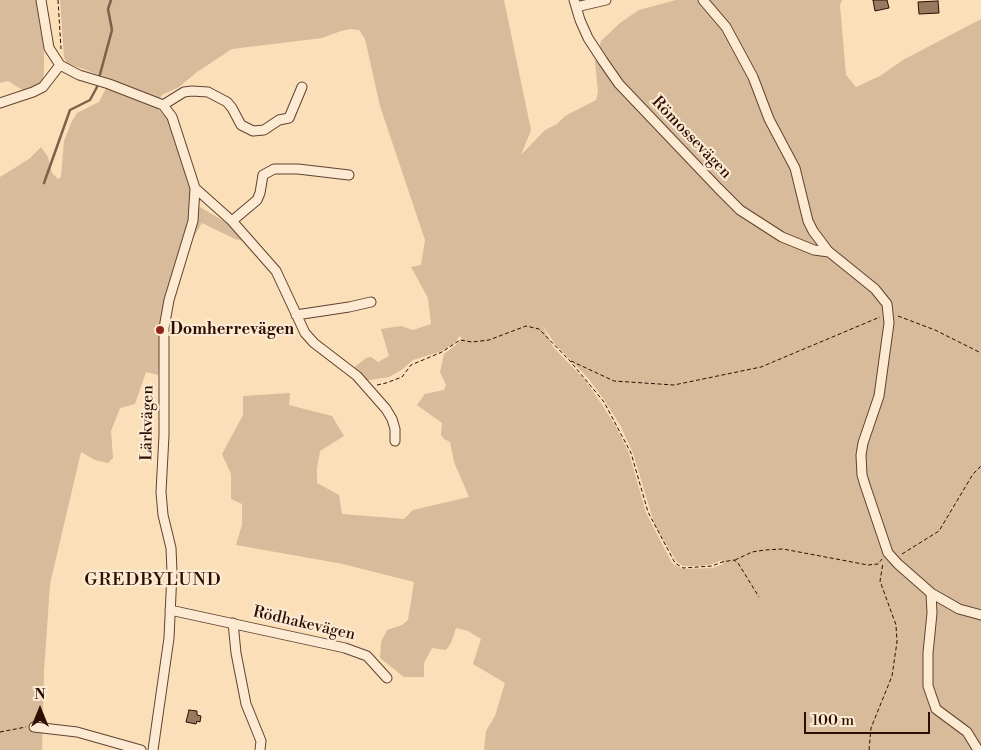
<!DOCTYPE html>
<html>
<head>
<meta charset="utf-8">
<style>
	body { margin:0 }
	#map { position:relative; width:981px; height:750px; overflow:hidden; background:#fadfb9; font-family:"Libre Bodoni",serif }
	canvas { display:block }
	.north { position:absolute; left:15px; top:685px; width:50px; height:50px; -webkit-text-stroke:4px #fcead2; paint-order:stroke; rotate:0deg; font-size:14px; font-weight:700; line-height:20px; text-align:center; color:#2e0d02 }
	.north::after { content:''; display:block; margin:auto; width:18px; height:22px; background:#2e0d02; clip-path:polygon(50% 0,100% 100%,50% 72%,0 100%) }
	.scale { position:absolute; left:804px; top:712px; width:126px; height:22px; box-sizing:border-box; border:2px solid #2e0d02; border-top:0; padding-left:6px; font-size:15px; line-height:18px; white-space:nowrap; color:#2e0d02; -webkit-text-stroke:4px #fcead2; paint-order:stroke }
</style>
</head>
<body>
<div id="map">
<canvas width="981" height="750"></canvas>
<div class="north">N</div>
<div class="scale">100 m</div>
</div>
<script>
const g = document.querySelector('canvas').getContext('2d');
g.lineJoin = 'round';
function fillPath(path, color) {
  g.fillStyle = color;
  g.fill(path, 'evenodd');
}
function shape(rows) {
  const path = new Path2D();
  for (const r of rows) {
    path.moveTo(r[0], r[1]);
    for (let i = 2; i < r.length; i += 2) path.lineTo(r[i], r[i + 1]);
  }
  return path;
}
function stroke(path, color, width, dash) {
  g.strokeStyle = color;
  g.lineWidth = width;
  g.lineCap = dash ? 'butt' : 'round';
  g.setLineDash(dash || []);
  g.stroke(path);
}
function label(font, color, halo, rows, align = 'center') {
  g.font = font + ' "Libre Bodoni",serif';
  g.lineWidth = 4.5;
  g.setLineDash([]);
  g.textBaseline = 'middle';
  g.strokeStyle = halo;
  g.fillStyle = color;
  for (const [text, x, y, turn = 0] of rows) {
    g.save();
    g.translate(x, y);
    g.rotate((+turn || 0) * Math.PI / 180);
    g.textAlign = isNaN(turn) ? turn : align;
    if (halo) g.strokeText(text, 0, 0);
    g.fillText(text, 0, 0);
    g.restore();
  }
}
fillPath(shape([
	[0,0,36,0,44,53,44,73,42,83,31,89,24,91,8,81,0,83],
	[60,0,504,0,531,130,521,155,545,130,557,124,565,116,596,100,598,92,595,62,601,41,620,23,639,10,676,0,842,0,840,5,846,75,856,87,880,76,903,60,981,19,981,750,484,750,486,731,495,716,505,683,473,664,481,639,468,631,456,628,451,643,446,650,432,648,424,663,424,677,404,677,380,658,381,642,387,630,402,625,408,620,414,582,343,564,236,545,242,525,242,504,231,499,231,474,222,454,243,415,243,396,290,393,289,405,332,416,344,436,320,451,317,468,317,483,339,495,342,514,404,519,413,510,469,497,454,462,450,442,444,439,441,435,442,423,417,405,425,394,444,390,446,385,440,372,444,354,457,344,462,338,459,336,456,342,442,351,413,360,403,369,389,377,363,381,351,370,366,358,371,357,378,362,389,356,381,329,401,326,413,330,431,324,428,298,411,267,421,265,425,240,380,106,365,39,359,30,350,29,341,31,322,38,232,49,197,72,179,87,162,95,159,99,156,107,169,120,192,194,192,200,200,207,232,226,248,242,235,239,202,223,192,240,171,296,158,375,146,372,135,404,120,408,111,431,113,458,108,463,95,460,81,452,50,584,44,672,42,750,0,750,0,177,29,159,41,147,48,157,52,173,58,179,61,177,64,141,71,123,77,113,99,102,106,88,107,78,67,63,64,58],
	[542,325,556,345,588,378,605,401,620,425,633,453,655,526,677,562,683,566,701,566,712,564,722,560,723,564,713,568,682,569,672,563,646,513,629,453,616,427,601,403,585,380,553,347]
]), '#d7bb9a');
stroke(shape([
	[99,78,112,30,108,9,111,0],
	[44,183,70,110,90,100,97,87]
]), '#7f604b', 2.5);
const building = shape([
	[873,0,887,0,889,8,875,11,873,0],
	[938,1,939,13,919,14,918,2,938,1],
	[189,710,197,711,197,715,201,716,200,722,197,721,196,724,186,722,189,710]
]);
fillPath(building, '#987a61');
stroke(building, '#2e0d02', 1);
const minor = shape([
	[41,0,49,48,60,65,79,75,109,84,163,105,172,117,195,188,193,221,169,300,164,328,164,435,161,492,163,515,171,548,172,572,169,638,153,750],
	[574,0,580,20,588,38,603,61,619,84,718,188,740,210,782,237,814,250,829,252],
	[703,0,726,27,753,77,769,119,795,168,808,221,813,231,828,251,875,289,887,304,889,323,879,396,863,443,861,455,862,475,865,485,888,553,898,564,931,593,959,609,981,615],
	[576,7,606,0],
	[0,103,33,92,43,87,60,65],
	[163,105,184,92,192,91,208,92,227,102,232,108,241,125,253,131,264,130,279,120,289,118,302,87],
	[195,188,232,221,276,271,305,333,314,343,357,376,386,409,392,419,395,429,395,441],
	[232,221,257,200,260,193,263,175,274,169,298,169,349,175],
	[296,315,349,307,371,302],
	[931,593,932,613,928,653,928,686,936,709,967,732,978,750],
	[170,610,345,648,367,656,387,678],
	[233,623,236,653,246,704,261,741,260,750],
	[34,727,77,732,141,750]
]);
stroke(minor, '#614230', 11);
stroke(shape([
	[58,0,61,49],
	[898,316,935,330,981,353],
	[571,361,614,381,674,385,761,367,880,317],
	[377,385,386,383,402,377,411,365,442,352,460,340,472,342,489,340,526,326,539,329,570,361,604,402,631,453,648,512,675,563,683,568,712,566,722,562,734,560,738,563,759,597],
	[902,554,939,531,973,474,981,466],
	[735,560,752,552,765,550,783,549,868,565,878,564,882,559],
	[0,732,26,727],
	[869,750,871,728,892,676,897,642,896,625,880,581,883,563]
]), '#2e0d02', 1, [4, 2.5]);
stroke(minor, '#fcead2', 9);
for (const [x, y, r, color] of [
	[160,330,5,"#8f2418"]
]) {
  const dot = new Path2D();
  dot.arc(x, y, r, 0, 2 * Math.PI);
  g.fillStyle = color;
  g.fill(dot);
  stroke(dot, '#fcead2', 2);
}
label('16px', '#2e0d02', '#fcead2', [
	["Römossevägen",691,138,46],
	["Lärkvägen",148,423,-89],
	["Rödhakevägen",304,624,13]
]);
label('bold 16px', '#2e0d02', '#fcead2', [
	["Domherrevägen",170,330]
], 'left');
g.letterSpacing = '1px';
label('18px', '#2e0d02', '#fcead2', [
	["GREDBYLUND",153,581]
]);
g.letterSpacing = '0px';
</script>
</body>
</html>
